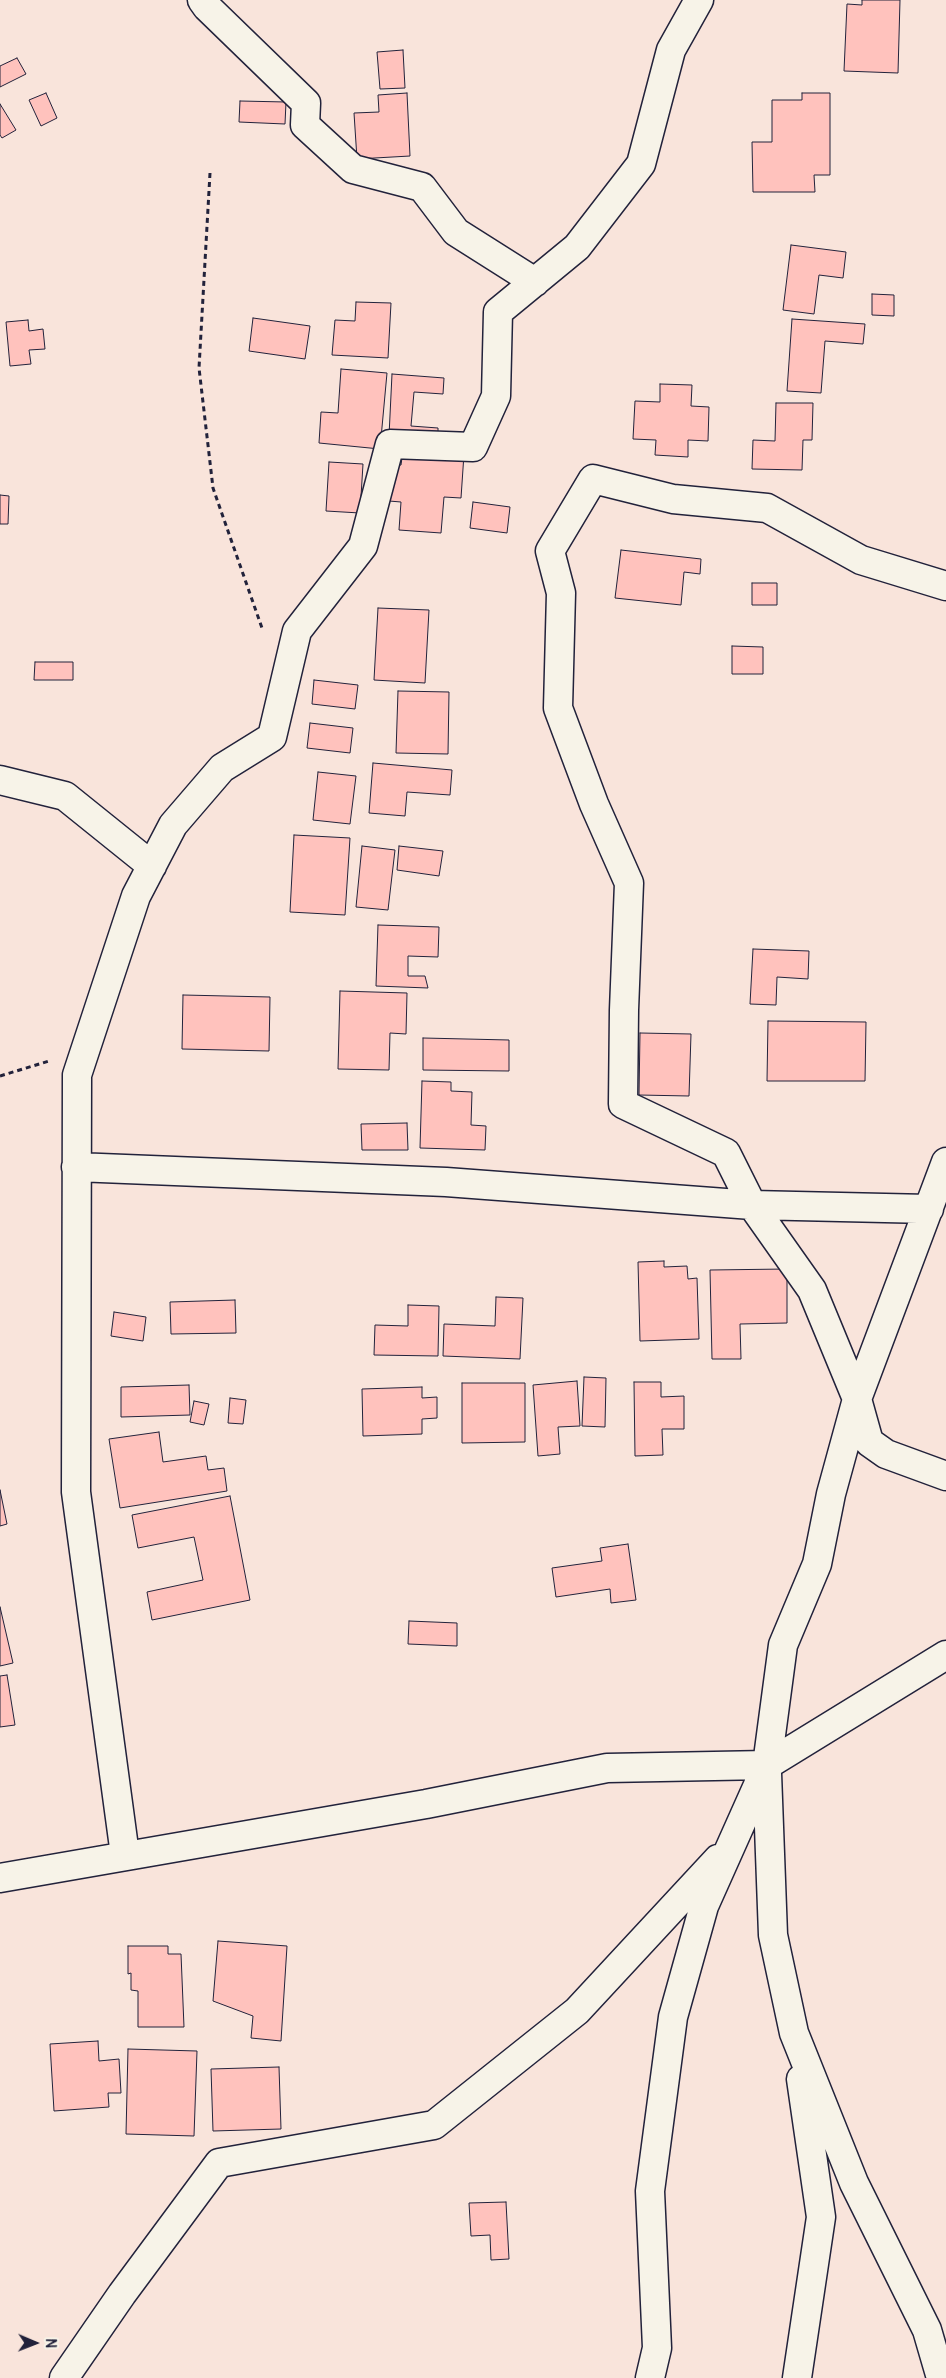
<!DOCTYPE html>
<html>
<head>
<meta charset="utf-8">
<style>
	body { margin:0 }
	#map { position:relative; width:946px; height:2378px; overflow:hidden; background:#f9e4db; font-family:Pangolin,sans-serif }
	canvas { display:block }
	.north { position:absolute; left:10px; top:2318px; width:50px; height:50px; -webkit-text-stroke:4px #f7f3e8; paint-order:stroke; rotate:91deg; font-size:14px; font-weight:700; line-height:20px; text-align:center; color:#22223b }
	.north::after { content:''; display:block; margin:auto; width:18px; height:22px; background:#22223b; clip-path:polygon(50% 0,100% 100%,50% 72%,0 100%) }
</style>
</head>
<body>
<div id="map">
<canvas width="946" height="2378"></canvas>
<div class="north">N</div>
</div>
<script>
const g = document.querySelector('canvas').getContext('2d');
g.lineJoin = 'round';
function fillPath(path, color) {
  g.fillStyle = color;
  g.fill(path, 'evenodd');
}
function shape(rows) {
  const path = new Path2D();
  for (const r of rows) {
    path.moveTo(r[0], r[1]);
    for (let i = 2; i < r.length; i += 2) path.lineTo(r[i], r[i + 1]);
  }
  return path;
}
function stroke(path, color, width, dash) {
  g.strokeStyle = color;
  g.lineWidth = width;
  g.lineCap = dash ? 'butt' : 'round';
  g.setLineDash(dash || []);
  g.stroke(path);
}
const building = shape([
	[862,0,900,0,898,73,844,71,847,4,862,5,862,0],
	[403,50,405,88,380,89,377,52,403,50],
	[17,58,26,74,0,87,0,66,17,58],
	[46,93,57,118,41,126,29,100,46,93],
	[407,93,410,156,357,159,354,113,379,112,378,95,407,93],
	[802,93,830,93,830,175,814,175,815,192,753,192,752,142,772,142,772,100,802,100,802,93],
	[240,101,286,102,285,124,239,122,240,101],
	[0,104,16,130,2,138,0,135,0,104],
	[791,245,846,252,843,278,819,275,814,314,783,310,791,245],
	[872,294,894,295,894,316,872,315,872,294],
	[356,302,391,303,388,358,332,355,335,320,355,321,356,302],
	[253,318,310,326,305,359,249,351,253,318],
	[792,319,865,324,863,344,825,341,821,393,787,391,792,319],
	[28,320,29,331,43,329,45,349,29,350,31,364,10,366,6,322,28,320],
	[341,369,387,373,380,449,319,443,321,412,338,413,341,369],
	[392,374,444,378,443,394,414,392,411,426,438,428,438,439,389,436,392,374],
	[660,384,692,385,691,406,709,407,708,441,688,440,688,457,655,455,656,440,633,439,635,401,660,402,660,384],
	[776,403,813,403,812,440,803,440,802,470,752,469,753,440,775,441,776,403],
	[403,450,464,454,461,498,444,497,441,533,399,530,401,502,389,501,392,465,401,465,403,450],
	[329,462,363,464,360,513,326,511,329,462],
	[0,495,9,496,8,524,0,524,0,495],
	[473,502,510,507,507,533,470,528,473,502],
	[621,550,701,559,700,574,684,572,681,605,615,598,621,550],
	[752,583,777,583,777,605,752,605,752,583],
	[378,608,429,610,425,683,374,680,378,608],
	[732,646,763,647,763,674,732,674,732,646],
	[35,662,73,662,73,680,34,680,35,662],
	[314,680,358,685,355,709,312,704,314,680],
	[398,691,449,692,448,754,396,753,398,691],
	[310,723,353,728,350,753,307,748,310,723],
	[373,763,452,770,450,795,407,792,405,816,369,813,373,763],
	[318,772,356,776,350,824,313,820,318,772],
	[294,835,350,838,345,915,290,912,294,835],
	[362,846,395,850,388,910,356,907,362,846],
	[399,846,443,851,439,876,397,870,399,846],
	[378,925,439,927,438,957,408,956,408,976,425,976,428,988,376,986,378,925],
	[753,949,809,951,808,979,777,977,776,1005,750,1004,753,949],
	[340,991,407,993,406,1034,390,1033,389,1070,338,1069,340,991],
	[183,995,270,997,269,1051,182,1049,183,995],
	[768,1021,866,1022,865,1081,767,1081,768,1021],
	[640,1033,691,1034,689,1096,639,1095,640,1033],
	[423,1038,509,1040,509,1071,423,1070,423,1038],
	[422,1081,451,1082,451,1091,472,1092,471,1125,486,1126,485,1150,420,1148,422,1081],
	[407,1123,408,1150,362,1150,361,1124,407,1123],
	[664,1261,664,1267,687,1266,688,1279,697,1278,699,1339,640,1341,638,1262,664,1261],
	[787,1269,787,1323,740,1324,741,1359,712,1359,710,1270,787,1269],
	[496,1297,523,1298,520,1359,443,1356,444,1324,495,1326,496,1297],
	[235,1300,236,1333,171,1334,170,1302,235,1300],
	[408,1305,439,1306,438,1356,374,1355,375,1325,408,1326,408,1305],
	[114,1312,146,1317,143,1341,111,1336,114,1312],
	[584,1377,606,1378,605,1427,582,1426,584,1377],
	[577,1381,580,1426,558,1427,560,1454,538,1456,533,1385,577,1381],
	[634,1382,661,1382,661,1397,684,1396,684,1429,662,1429,663,1455,635,1456,634,1382],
	[462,1383,525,1383,525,1442,462,1443,462,1383],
	[189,1385,190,1415,121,1417,121,1387,189,1385],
	[422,1387,422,1398,437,1397,437,1418,422,1419,422,1434,363,1436,362,1389,422,1387],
	[230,1398,246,1400,243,1424,228,1423,230,1398],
	[194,1401,209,1404,204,1425,190,1422,194,1401],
	[159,1432,163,1462,206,1456,208,1470,224,1468,227,1491,120,1508,109,1439,159,1432],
	[0,1490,7,1524,0,1526,0,1490],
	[230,1496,250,1600,152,1620,147,1592,203,1580,194,1537,138,1548,132,1515,230,1496],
	[628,1544,636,1600,611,1603,610,1589,556,1597,552,1568,602,1561,600,1548,628,1544],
	[0,1607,13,1663,0,1666,0,1607],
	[409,1621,457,1623,457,1646,408,1644,409,1621],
	[7,1675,15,1725,0,1727,0,1676,7,1675],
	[218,1941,287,1946,281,2041,251,2038,253,2016,213,2001,218,1941],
	[128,1946,168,1946,168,1954,181,1954,184,2027,138,2027,138,1991,131,1990,131,1973,128,1974,128,1946],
	[98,2041,99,2061,119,2059,121,2093,108,2093,109,2107,54,2111,50,2044,98,2041],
	[128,2049,197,2051,194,2136,126,2134,128,2049],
	[279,2067,281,2129,213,2131,211,2069,279,2067],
	[506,2202,509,2259,491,2260,490,2235,471,2236,469,2203,506,2202]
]);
fillPath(building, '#ffc2bd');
stroke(building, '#22223b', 1);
const minor = shape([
	[202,0,207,7,306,103,305,125,353,169,422,187,456,232,535,282],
	[0,780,65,796,152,866],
	[946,1162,857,1399,869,1442,886,1454,946,1476],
	[76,1167,446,1182,752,1205,929,1209],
	[767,1773,773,1935,794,2033,854,2183,927,2330,941,2378],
	[125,1855,76,1492,77,1075,136,896,173,825,222,768,272,737,297,631,363,546,390,444,473,447,496,396,498,312,577,247,641,164,671,50,699,0],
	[0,1878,426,1804,607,1768,767,1765,946,1655],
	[64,2378,122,2294,219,2163,434,2125,577,2011,718,1859],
	[650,2378,657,2348,650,2191,673,2017,704,1906,767,1765,783,1645,817,1564,831,1494,857,1399,812,1290,752,1205,726,1153,623,1104,624,1010,629,883,594,804,558,708,561,593,550,551,593,479,673,499,767,508,861,560,946,586],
	[797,2378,821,2217,801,2079]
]);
stroke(minor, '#22223b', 31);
stroke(shape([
	[210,173,199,368,213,488,263,631],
	[0,1076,49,1061]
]), '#22223b', 3, [5, 4]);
stroke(minor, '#f7f3e8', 28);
</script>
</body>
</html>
